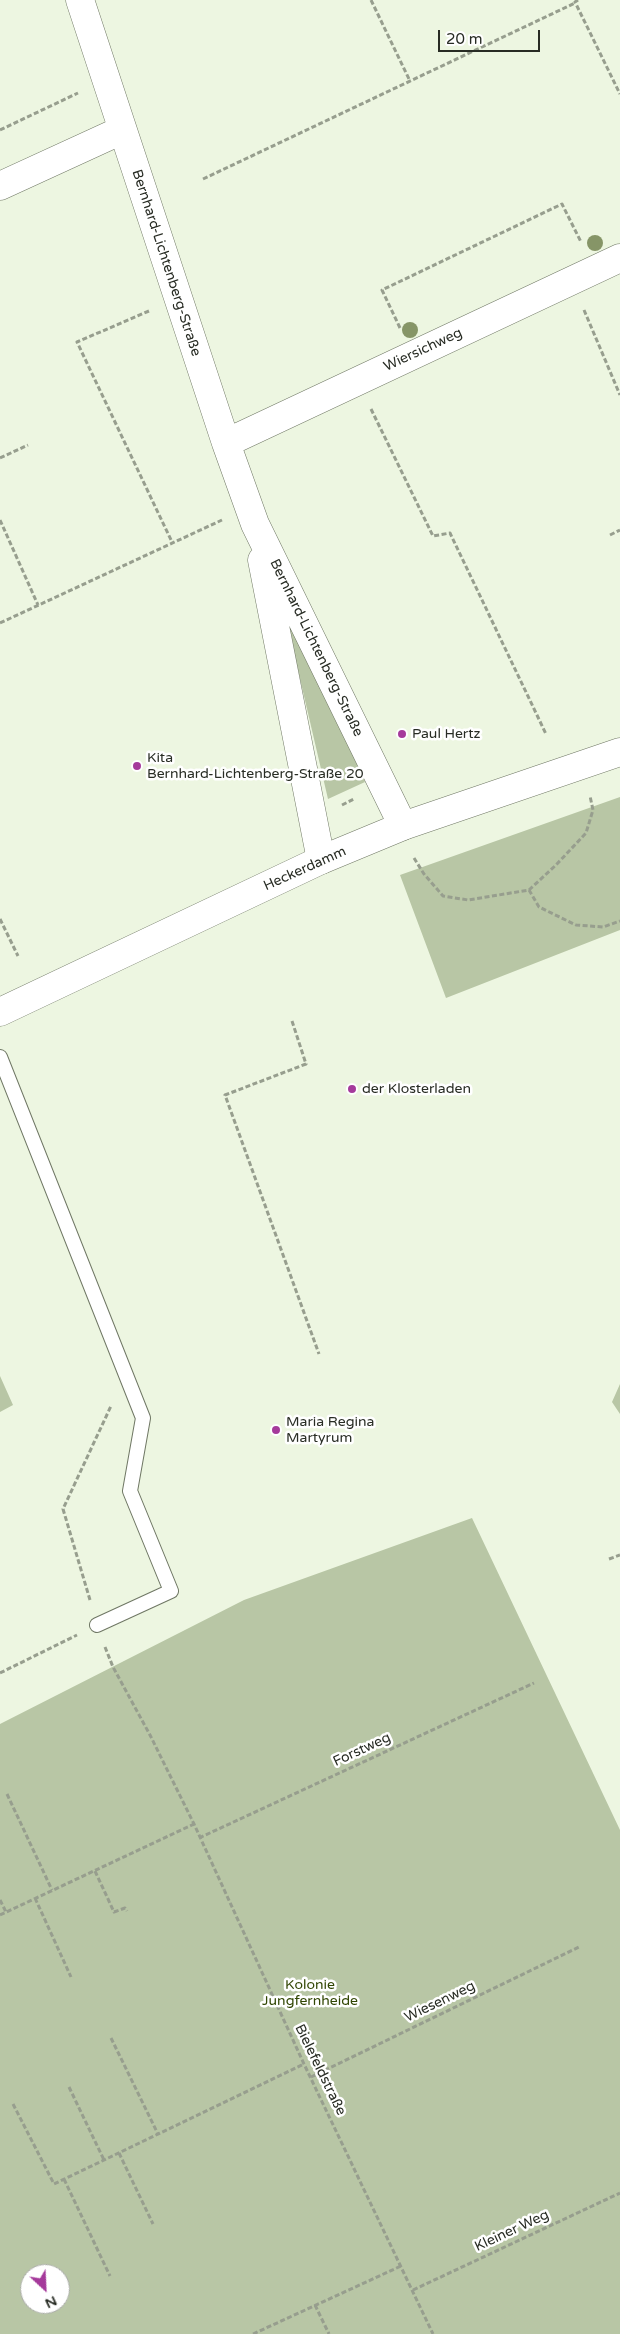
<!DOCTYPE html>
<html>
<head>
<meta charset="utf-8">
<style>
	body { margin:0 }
	#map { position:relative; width:620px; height:2334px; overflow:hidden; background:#edf6e1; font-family:"Varela Round",sans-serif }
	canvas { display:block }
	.north { position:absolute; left:20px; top:2264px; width:50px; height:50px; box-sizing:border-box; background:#fff; border:1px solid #a9aba7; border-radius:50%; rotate:155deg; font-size:14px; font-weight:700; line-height:20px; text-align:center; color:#282c24 }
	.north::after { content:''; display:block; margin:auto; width:18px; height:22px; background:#a53a9b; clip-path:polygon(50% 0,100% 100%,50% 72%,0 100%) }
	.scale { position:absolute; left:438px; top:30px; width:102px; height:22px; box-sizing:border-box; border:2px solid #282c24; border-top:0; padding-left:6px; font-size:15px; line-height:18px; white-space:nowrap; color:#282c24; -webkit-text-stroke:4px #fff; paint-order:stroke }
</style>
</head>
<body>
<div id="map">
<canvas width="620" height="2334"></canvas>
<div class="north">N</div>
<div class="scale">20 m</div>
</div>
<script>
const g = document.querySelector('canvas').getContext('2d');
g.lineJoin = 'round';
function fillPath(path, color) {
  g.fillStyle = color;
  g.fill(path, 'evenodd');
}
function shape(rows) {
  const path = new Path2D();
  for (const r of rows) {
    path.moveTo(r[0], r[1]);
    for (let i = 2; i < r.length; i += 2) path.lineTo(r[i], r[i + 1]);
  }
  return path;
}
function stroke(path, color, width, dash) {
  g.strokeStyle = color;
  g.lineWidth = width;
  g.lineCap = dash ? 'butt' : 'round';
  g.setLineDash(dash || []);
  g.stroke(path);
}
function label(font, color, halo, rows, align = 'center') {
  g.font = font + ' "Varela Round",sans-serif';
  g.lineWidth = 5;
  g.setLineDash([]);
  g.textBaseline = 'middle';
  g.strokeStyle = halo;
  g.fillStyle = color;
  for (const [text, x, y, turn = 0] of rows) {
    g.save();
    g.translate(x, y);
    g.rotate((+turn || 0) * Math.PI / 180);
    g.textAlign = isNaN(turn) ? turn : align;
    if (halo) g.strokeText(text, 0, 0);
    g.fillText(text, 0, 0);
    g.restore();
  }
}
fillPath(shape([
	[292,620,365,782,328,799,287,623],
	[620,797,620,930,446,998,400,875],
	[0,1376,13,1405,0,1412],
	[620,1384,620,1414,612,1402],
	[472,1518,620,1830,620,2334,0,2334,0,1724,244,1600],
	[30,2274,60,2274,60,2304,30,2304]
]), '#b8c6a5');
const lane = shape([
	[0,1057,143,1418,130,1491,171,1591,97,1625]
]);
const street = shape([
	[80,0,226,443,255,524,403,826],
	[0,186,122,130],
	[226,443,620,258],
	[262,560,321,860]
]);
const secondary = shape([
	[0,1012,321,860,403,826,620,752]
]);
stroke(lane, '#6f7764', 16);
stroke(street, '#6f7764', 29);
stroke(secondary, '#6f7764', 29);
stroke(shape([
	[371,0,410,81],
	[578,0,575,2,620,94],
	[0,130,78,93],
	[203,179,575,3],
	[584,310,620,395],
	[149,311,77,342,172,542],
	[400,328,382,290,562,204,581,242],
	[371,409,433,536,450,533,546,734],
	[0,458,28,445],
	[0,520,38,605],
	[610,535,620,530],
	[0,623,222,520],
	[342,805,354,799],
	[414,858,424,874,443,896,468,900,529,890,556,865,586,833,593,810,590,796],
	[529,890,539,907,576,925,603,927,620,921],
	[0,919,18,956],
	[292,1021,306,1064,225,1095,319,1354],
	[609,1559,620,1555],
	[90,1600,63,1509,111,1406],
	[105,1647,113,1667,150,1735,194,1824,304,2064,433,2334],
	[0,1673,77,1635],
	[7,1794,52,1890],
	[199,1838,534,1683],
	[95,1871,114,1912,125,1908,127,1911],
	[35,1898,71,1977],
	[0,1900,6,1912],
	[0,1915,194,1824],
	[111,2038,158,2134],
	[311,2077,579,1947],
	[69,2087,104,2160],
	[13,2104,54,2184,304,2064],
	[119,2153,153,2224],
	[64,2179,110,2276],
	[413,2290,620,2193],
	[315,2305,329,2334],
	[253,2334,401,2266]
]), '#979e8e', 3, [5, 2.5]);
stroke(lane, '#fff', 14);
stroke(street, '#fff', 28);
stroke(secondary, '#fff', 28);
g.fillStyle = '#869567';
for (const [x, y] of [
	[595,243],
	[410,330]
]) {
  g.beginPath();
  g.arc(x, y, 8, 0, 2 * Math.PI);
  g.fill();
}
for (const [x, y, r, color] of [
	[402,734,5,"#a53a9b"],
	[137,766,5,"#a53a9b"],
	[352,1089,5,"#a53a9b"],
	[276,1430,5,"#a53a9b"]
]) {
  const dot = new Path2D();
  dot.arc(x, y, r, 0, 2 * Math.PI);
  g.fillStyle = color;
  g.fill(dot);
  stroke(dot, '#fff', 2);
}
label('14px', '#282c24', '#fff', [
	["Bernhard-Lichtenberg-Straße",166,263,72],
	["Wiersichweg",423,350,-25],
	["Bernhard-Lichtenberg-Straße",316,648,64],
	["Heckerdamm",305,869,-24],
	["Forstweg",362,1750,-25],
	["Wiesenweg",440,2002,-26],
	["Bielefeldstraße",320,2070,64],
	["Kleiner Weg",512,2231,-25]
]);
label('14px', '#282c24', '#fff', [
	["Paul Hertz",412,734],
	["Kita",147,758],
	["Bernhard-Lichtenberg-Straße 20",147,774],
	["der Klosterladen",362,1089],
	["Maria Regina",286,1422],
	["Martyrum",286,1438]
], 'left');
label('14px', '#314603', '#fff', [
	["Kolonie",310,1985],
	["Jungfernheide",310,2001]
]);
</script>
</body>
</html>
